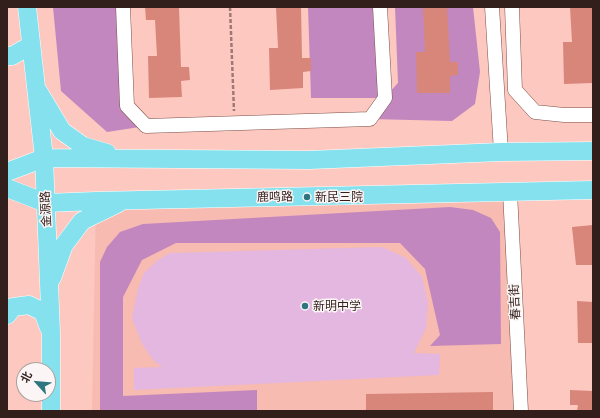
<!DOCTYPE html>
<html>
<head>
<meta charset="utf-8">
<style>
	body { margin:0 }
	#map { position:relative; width:600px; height:418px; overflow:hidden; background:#fcc8bf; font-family:"Golos Text","Noto Sans SC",sans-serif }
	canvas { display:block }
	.frame { position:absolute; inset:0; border:8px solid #321f1c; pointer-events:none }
	.north { position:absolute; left:16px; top:362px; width:40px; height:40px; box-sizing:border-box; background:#fbf6f5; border:1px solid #aba09e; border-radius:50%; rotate:297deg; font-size:11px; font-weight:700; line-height:16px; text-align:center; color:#321f1c }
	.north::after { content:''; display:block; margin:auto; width:14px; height:18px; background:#2e7580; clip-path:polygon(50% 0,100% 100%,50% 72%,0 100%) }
</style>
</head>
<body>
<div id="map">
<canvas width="600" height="418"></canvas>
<div class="frame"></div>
<div class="north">北</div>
</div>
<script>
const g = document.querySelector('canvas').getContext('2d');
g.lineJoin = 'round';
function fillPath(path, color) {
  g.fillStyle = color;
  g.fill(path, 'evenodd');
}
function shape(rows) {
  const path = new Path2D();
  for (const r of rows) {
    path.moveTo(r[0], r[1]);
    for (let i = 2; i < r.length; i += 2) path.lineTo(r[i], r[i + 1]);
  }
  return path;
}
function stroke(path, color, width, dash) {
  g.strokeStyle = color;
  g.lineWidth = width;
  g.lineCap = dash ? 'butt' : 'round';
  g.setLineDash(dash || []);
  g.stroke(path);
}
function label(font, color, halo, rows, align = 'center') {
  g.font = font + ' "Golos Text","Noto Sans SC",sans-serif';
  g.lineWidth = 3;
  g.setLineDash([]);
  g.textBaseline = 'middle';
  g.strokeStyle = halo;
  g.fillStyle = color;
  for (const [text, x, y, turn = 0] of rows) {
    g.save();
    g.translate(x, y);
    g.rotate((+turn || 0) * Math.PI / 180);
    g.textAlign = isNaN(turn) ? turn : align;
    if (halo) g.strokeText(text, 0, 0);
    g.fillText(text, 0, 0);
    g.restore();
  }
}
fillPath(shape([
	[510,192,521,411,92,411,96,201]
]), '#f7bbb1');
fillPath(shape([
	[382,247,406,258,422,277,428,303,426,328,414,353,440,354,439,375,134,390,134,368,162,367,154,361,142,344,132,318,138,289,144,273,158,260,170,253]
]), '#e4b7e0');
fillPath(shape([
	[53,7,123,7,127,106,146,126,107,132,61,91],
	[308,7,380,7,385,97,398,83,395,7,473,7,480,72,475,104,452,121,370,119,385,98,311,98],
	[450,207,473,210,491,218,500,232,501,344,430,346,440,335,425,269,400,243,176,243,142,260,123,297,123,396,257,390,257,411,100,411,100,262,107,247,120,232,143,224]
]), '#c387bf');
fillPath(shape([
	[145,7,179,7,181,67,189,67,190,80,181,81,182,97,149,98,148,56,157,56,155,20,146,20],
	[276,7,301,7,302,58,311,58,311,71,303,72,303,88,270,90,269,48,278,48],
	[423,7,447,7,450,62,458,62,458,75,450,76,450,93,417,93,416,52,425,52],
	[570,7,593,7,593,83,564,84,563,42,572,42],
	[593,225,593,265,576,265,572,227],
	[577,301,593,302,593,343,578,343],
	[570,390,593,391,593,411,577,411,578,405,570,405],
	[493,392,493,411,366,411,366,394]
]), '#d9867a');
const minor = shape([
	[123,7,127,106,146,126,370,119,385,98,380,7],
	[492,7,501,152],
	[512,7,515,90,535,112,564,115,593,115],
	[510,192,521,411]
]);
const major = shape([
	[27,7,44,158,51,333,51,411],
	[7,56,12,56,31,45],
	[38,91,62,131,83,146,107,153],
	[7,172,44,158,309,160,501,152,593,151],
	[7,188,46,203,96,201,593,190],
	[52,278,64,245,82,221,119,203],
	[7,315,13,307,29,305,43,312,49,328]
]);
stroke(minor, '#7b4f48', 15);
stroke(major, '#fff', 19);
stroke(shape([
	[230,7,234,111]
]), '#9f7a74', 2.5, [4, 2]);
stroke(minor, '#fff', 14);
stroke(major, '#85e1ee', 18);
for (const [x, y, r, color] of [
	[307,197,4,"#2e7580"],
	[305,306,4,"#2e7580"]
]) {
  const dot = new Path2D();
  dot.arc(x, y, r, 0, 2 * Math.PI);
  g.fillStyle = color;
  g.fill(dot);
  stroke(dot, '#fbf6f5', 1.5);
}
label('12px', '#321f1c', '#fbf6f5', [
	["鹿鸣路",275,197,-1],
	["金源路",46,209,-93],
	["春吉街",515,302,-93]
]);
label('12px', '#321f1c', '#fbf6f5', [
	["新民三院",315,197],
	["新明中学",313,306]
], 'left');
</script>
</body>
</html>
